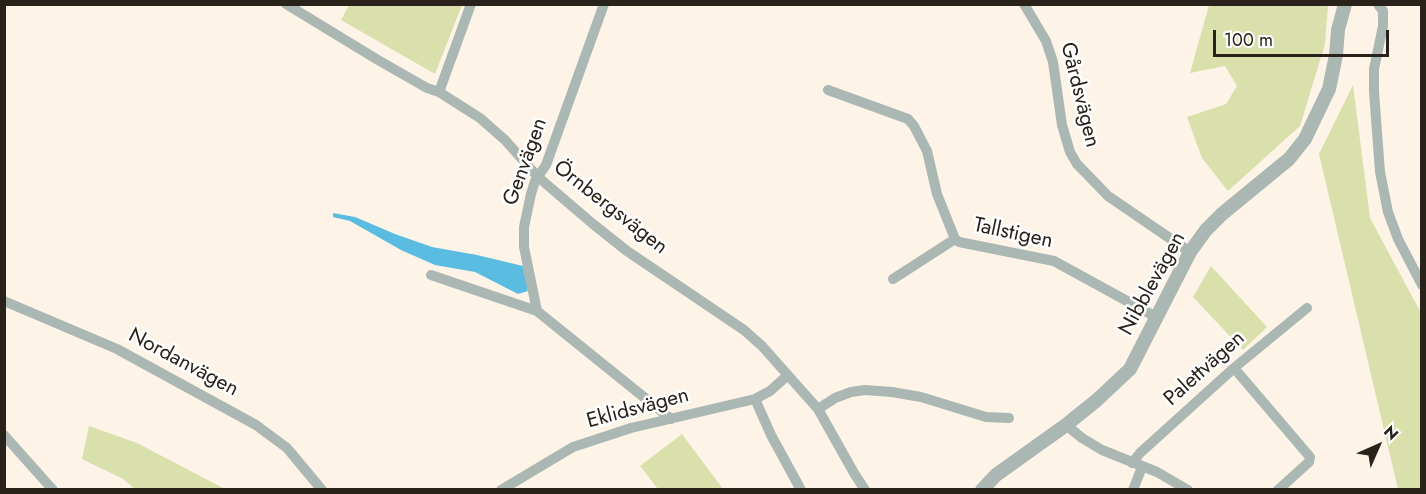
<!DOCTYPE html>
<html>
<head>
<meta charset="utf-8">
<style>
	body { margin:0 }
	#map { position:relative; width:1426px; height:494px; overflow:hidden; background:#fdf3e7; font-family:Jost,sans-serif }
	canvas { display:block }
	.frame { position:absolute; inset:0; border:6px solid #28221b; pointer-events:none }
	.north { position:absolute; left:1348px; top:416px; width:60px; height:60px; -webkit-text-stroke:4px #fff; paint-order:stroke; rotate:45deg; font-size:16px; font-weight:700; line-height:24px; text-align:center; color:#28221b }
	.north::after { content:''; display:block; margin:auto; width:21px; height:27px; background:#28221b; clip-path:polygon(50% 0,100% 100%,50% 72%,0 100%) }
	.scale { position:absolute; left:1213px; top:30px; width:176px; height:27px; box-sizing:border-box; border:3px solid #28221b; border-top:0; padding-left:8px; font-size:18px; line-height:21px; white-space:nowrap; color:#28221b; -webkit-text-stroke:4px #fff; paint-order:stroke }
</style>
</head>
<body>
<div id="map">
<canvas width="1426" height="494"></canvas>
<div class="frame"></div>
<div class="north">N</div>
<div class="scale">100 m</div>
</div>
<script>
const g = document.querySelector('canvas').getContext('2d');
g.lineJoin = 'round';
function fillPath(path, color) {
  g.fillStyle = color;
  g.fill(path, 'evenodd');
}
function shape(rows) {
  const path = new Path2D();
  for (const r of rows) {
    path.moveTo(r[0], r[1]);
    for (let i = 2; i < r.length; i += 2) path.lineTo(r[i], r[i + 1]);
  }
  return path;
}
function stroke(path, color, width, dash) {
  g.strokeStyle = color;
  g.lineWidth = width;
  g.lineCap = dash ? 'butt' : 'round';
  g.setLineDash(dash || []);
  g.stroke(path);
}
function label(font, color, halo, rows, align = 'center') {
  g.font = font + ' Jost,sans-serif';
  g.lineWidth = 5;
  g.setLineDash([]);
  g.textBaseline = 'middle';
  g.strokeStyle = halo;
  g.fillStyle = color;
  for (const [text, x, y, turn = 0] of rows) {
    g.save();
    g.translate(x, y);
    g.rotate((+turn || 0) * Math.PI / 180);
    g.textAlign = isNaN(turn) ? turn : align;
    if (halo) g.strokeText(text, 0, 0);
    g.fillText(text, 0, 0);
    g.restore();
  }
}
fillPath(shape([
	[349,5,349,4,462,5,435,74,341,20],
	[1209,5,1328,5,1325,44,1300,126,1228,191,1202,158,1187,117,1226,104,1237,86,1225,66,1190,73],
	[1353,85,1370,218,1421,313,1421,489,1398,489,1319,154],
	[1211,266,1267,327,1243,350,1193,297],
	[89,426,137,443,225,489,135,489,123,479,82,459],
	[682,434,723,489,658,489,640,466]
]), '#dae0ab');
fillPath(shape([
	[333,213,355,217,395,234,432,247,477,255,523,266,528,291,518,294,475,272,435,265,401,250,350,221,333,217]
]), '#5abce0');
stroke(shape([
	[286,4,378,60,427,88,439,92,480,118,505,140,538,177,593,224,627,251,744,330,762,346,818,409,854,473,865,490],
	[604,4,546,165,535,181,531,194,524,227,524,247,537,311,671,419],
	[1024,4,1046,41,1053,62,1062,125,1070,152,1077,164,1108,196,1190,252],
	[1378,4,1383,11,1383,26,1374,69,1374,92,1380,172,1388,212,1398,239,1422,285],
	[828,90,908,119,914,126,927,151,937,194,955,239],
	[439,92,471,4],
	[431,275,537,311],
	[893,279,955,239,959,242,1054,261,1158,318],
	[4,301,117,349,256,425,287,448,322,490],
	[1234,368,1310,457,1309,462,1278,490],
	[755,399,771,435,801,490],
	[818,409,835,398,851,392,865,390,892,392,921,397,986,417,1009,418],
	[1066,425,1082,438,1102,450,1157,472,1188,490],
	[4,435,53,490],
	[1132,463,1140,453,1234,368,1307,308],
	[501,490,573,447,631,428,755,399,770,391,788,375],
	[1133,490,1142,467]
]), '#abb7b3', 10);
stroke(shape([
	[982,490,996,475,1066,425,1097,400,1130,369,1190,252,1206,230,1222,214,1289,159,1305,139,1329,89,1336,55,1338,30,1345,4]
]), '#abb7b3', 14);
label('21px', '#28221b', '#fff', [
	["Gårdsvägen",1079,95,76],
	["Genvägen",526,162,-70],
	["Örnbergsvägen",610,208,38],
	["Tallstigen",1013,234,12],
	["Nibblevägen",1153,284,-61],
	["Nordanvägen",183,363,28],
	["Palettvägen",1205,369,-42],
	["Eklidsvägen",638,409,-15]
]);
</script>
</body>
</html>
